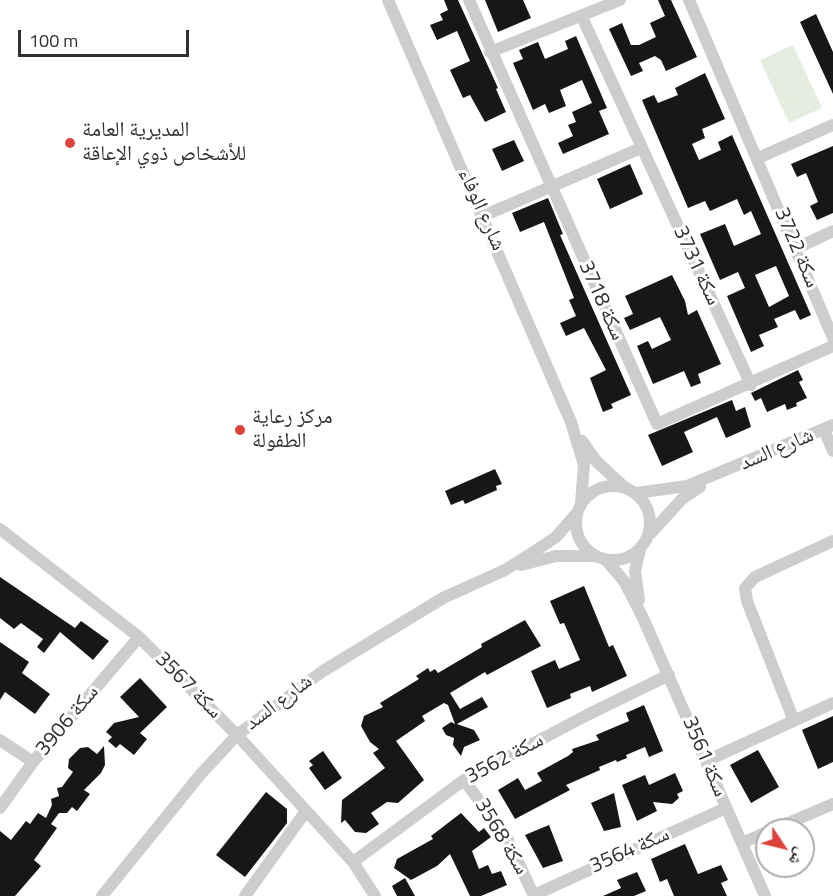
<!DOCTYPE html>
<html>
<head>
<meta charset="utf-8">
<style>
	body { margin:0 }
	#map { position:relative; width:833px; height:896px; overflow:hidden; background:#fff; font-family:"Titillium Web","Noto Naskh Arabic",sans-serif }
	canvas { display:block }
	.north { position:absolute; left:755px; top:818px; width:60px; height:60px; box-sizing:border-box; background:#fff; border:2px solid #acacac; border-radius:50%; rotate:125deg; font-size:16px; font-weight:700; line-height:24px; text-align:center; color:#303030 }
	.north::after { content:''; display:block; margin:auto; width:21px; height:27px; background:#dd433d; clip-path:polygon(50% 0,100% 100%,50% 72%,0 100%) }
	.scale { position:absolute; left:18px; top:30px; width:171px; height:27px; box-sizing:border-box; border:3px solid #303030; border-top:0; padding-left:8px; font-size:18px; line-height:21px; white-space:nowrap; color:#303030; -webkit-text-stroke:4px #fff; paint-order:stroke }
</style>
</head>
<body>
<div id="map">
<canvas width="833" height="896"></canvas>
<div class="north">ش</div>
<div class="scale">100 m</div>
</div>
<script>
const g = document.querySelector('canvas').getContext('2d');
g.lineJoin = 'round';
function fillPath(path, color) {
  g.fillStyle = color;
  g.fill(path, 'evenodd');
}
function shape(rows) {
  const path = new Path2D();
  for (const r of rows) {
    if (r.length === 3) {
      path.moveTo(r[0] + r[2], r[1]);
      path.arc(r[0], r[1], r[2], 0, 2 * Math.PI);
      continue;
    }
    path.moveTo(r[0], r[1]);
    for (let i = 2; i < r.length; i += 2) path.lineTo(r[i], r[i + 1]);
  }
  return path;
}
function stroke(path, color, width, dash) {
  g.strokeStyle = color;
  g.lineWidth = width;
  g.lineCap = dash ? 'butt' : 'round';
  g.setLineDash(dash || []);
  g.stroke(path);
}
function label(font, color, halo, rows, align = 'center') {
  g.font = font + ' "Titillium Web","Noto Naskh Arabic",sans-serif';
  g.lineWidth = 6;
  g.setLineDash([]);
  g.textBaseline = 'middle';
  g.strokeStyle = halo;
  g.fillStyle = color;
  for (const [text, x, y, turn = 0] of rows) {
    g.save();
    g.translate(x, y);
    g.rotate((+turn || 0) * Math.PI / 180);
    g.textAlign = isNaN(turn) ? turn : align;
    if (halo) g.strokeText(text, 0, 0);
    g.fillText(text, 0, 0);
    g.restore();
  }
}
fillPath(shape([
	[793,45,822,108,789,123,760,60]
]), '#e5eddf');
fillPath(shape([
	[444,0,458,0,498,88,496,89,506,112,485,122,470,95,463,98,450,70,470,61,457,31,437,40,430,25,443,20,440,14,448,10],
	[485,0,523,0,531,18,498,32],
	[658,0,671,0,697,57,666,71,661,60,655,56,639,63,643,71,631,76,609,29,622,23,631,45,639,45,656,37,650,23,665,16],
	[816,14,833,52,833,94,800,22],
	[576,36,607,108,599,111,609,134,563,154,558,143,573,136,568,125,576,122,572,112,592,103,582,80,560,90,566,106,549,113,545,104,533,110,513,63,523,59,519,50,538,42,545,59,568,49,565,41],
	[705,73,725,119,702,129,705,138,692,144,699,160,721,150,718,142,732,135,811,315,800,320,795,310,774,319,778,327,759,335,764,346,751,352,727,296,745,288,738,272,720,280,700,234,725,224,734,246,761,234,751,211,744,215,737,199,710,211,705,201,688,208,642,100,654,95,658,103,678,95,675,88],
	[776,266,789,296,769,307,755,275],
	[514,140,524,161,502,171,492,149],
	[833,146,833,213,817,220,810,206,818,202,806,173,797,177,791,164],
	[630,164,643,194,610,209,597,179],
	[548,198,563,234,560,235,631,395,611,404,613,408,603,412,590,378,606,370,584,328,566,336,560,323,576,316,569,300,574,298,544,222,520,232,512,213],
	[672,275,685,301,688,315,697,310,721,364,698,374,701,383,691,387,684,371,653,384,637,346,648,341,652,349,671,340,660,317,630,330,624,318,633,314,625,296],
	[798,370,803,380,799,382,807,398,796,403,797,406,787,410,785,404,767,412,761,398,755,401,751,393],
	[732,400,736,411,745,407,751,427,726,438,717,417,684,432,693,452,662,466,648,435],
	[495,469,502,484,496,486,497,490,465,504,463,500,451,505,445,491],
	[0,577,75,628,81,621,109,641,93,660,60,632,44,653,37,647,43,639,21,623,14,629,0,618],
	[584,586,609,647,613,645,627,676,592,692,590,686,570,694,571,698,547,708,531,671,555,660,559,669,580,660,564,623,560,624,550,601],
	[525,620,541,646,487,675,485,672,450,693,460,709,482,697,488,707,457,724,474,730,480,740,464,747,461,756,453,745,454,738,446,735,442,728,451,722,455,724,448,705,444,703,422,716,425,721,396,741,424,780,398,803,387,802,371,813,379,824,366,833,355,832,345,820,341,823,342,800,385,768,373,753,379,749,370,742,361,726,364,716,383,707,380,703,419,679,416,676,428,668,430,672,435,669,438,673,482,647,481,644],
	[0,642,29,662,22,673,50,694,35,714,5,692,0,700],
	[140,678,167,707,140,733,147,739,134,755,120,744,116,748,108,741,112,737,106,732,114,723,139,717,120,697],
	[644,705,663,751,649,757,645,747,626,755,627,758,617,762,616,760,599,767,600,770,566,785,570,790,515,819,498,790,518,778,525,790,542,781,537,773,568,756,573,752,572,749,599,740,596,735,629,721,626,713],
	[833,716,833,762,818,769,802,730],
	[104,746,105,765,101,773,84,790,90,794,77,811,72,807,67,813,59,813,51,824,57,828,34,860,41,866,15,896,0,896,0,831,11,840,26,821,30,824,38,813,46,818,52,805,51,799,59,796,57,788,62,787,73,772,68,768,69,759,80,748,88,747,97,754],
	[758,750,779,787,751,803,730,765],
	[323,751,342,778,325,790,309,768,313,765,309,761],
	[675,773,683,791,677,794,679,798,672,804,653,802,657,811,637,821,622,785,645,775,649,785],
	[266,792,287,809,287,823,245,877,216,855],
	[614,793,621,827,604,831,591,803],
	[461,813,479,832,484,828,491,837,472,851,479,869,488,865,492,874,501,871,507,885,481,896,470,896,450,854,437,866,411,880,394,868,397,859,433,839,431,836],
	[549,825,563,861,543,868,525,835],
	[685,844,698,874,721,865,728,880,721,883,727,896,674,896,667,879,660,882,651,859],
	[637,872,646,891,634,896,603,896,621,888,617,880],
	[405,878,415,896,397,896,392,886]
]), '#171717');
stroke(shape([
	[388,0,571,422,584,465,581,503],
	[469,0,657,424,833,346],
	[689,0,833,338],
	[582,17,751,385],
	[490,52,620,0],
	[758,158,833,125],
	[483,216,641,148],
	[797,248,833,231],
	[824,430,833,451],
	[582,441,596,461,623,486],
	[613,523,37],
	[636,493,687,486,833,425],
	[0,529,139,637,237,735,353,862,375,896],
	[650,534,682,499,700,487],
	[606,560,624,581,643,618,765,896],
	[521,565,556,556,595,556],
	[639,600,635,571,640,549],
	[794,721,747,601,745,588,755,577,833,541],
	[0,740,33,762],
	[706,761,833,703],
	[464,780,507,838,534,896],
	[0,808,33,762,139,637],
	[772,830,833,804],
	[742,843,767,832],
	[353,862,464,780,589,714,669,675],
	[534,895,726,808],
	[102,896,200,775,237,735,323,671,443,598,505,570,538,549,556,537,576,514],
	[245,896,306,811]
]), '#cdcdcd', 12);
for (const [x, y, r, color] of [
	[70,143,6,"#dd433d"],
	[240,430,6,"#dd433d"]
]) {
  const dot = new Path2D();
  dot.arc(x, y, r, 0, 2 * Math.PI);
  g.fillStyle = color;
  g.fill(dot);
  stroke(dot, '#fff', 2);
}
label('21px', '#303030', '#fff', [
	["المديرية العامة",82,131],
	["للأشخاص ذوي الإعاقة",82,155],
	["مركز رعاية",252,418],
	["الطفولة",252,442]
], 'left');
label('21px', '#303030', '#fff', [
	["شارع الوفاء",481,210,66],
	["سكة 3722",796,248,67],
	["سكة 3731",696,266,65],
	["سكة 3718",601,301,66],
	["شارع السد",777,450,-23],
	["سكة 3567",188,686,45],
	["شارع السد",279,703,-37],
	["سكة 3906",68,721,-50],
	["سكة 3561",704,757,67],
	["سكة 3562",505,759,-28],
	["سكة 3568",501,837,59],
	["سكة 3564",630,851,-24]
]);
</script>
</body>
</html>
